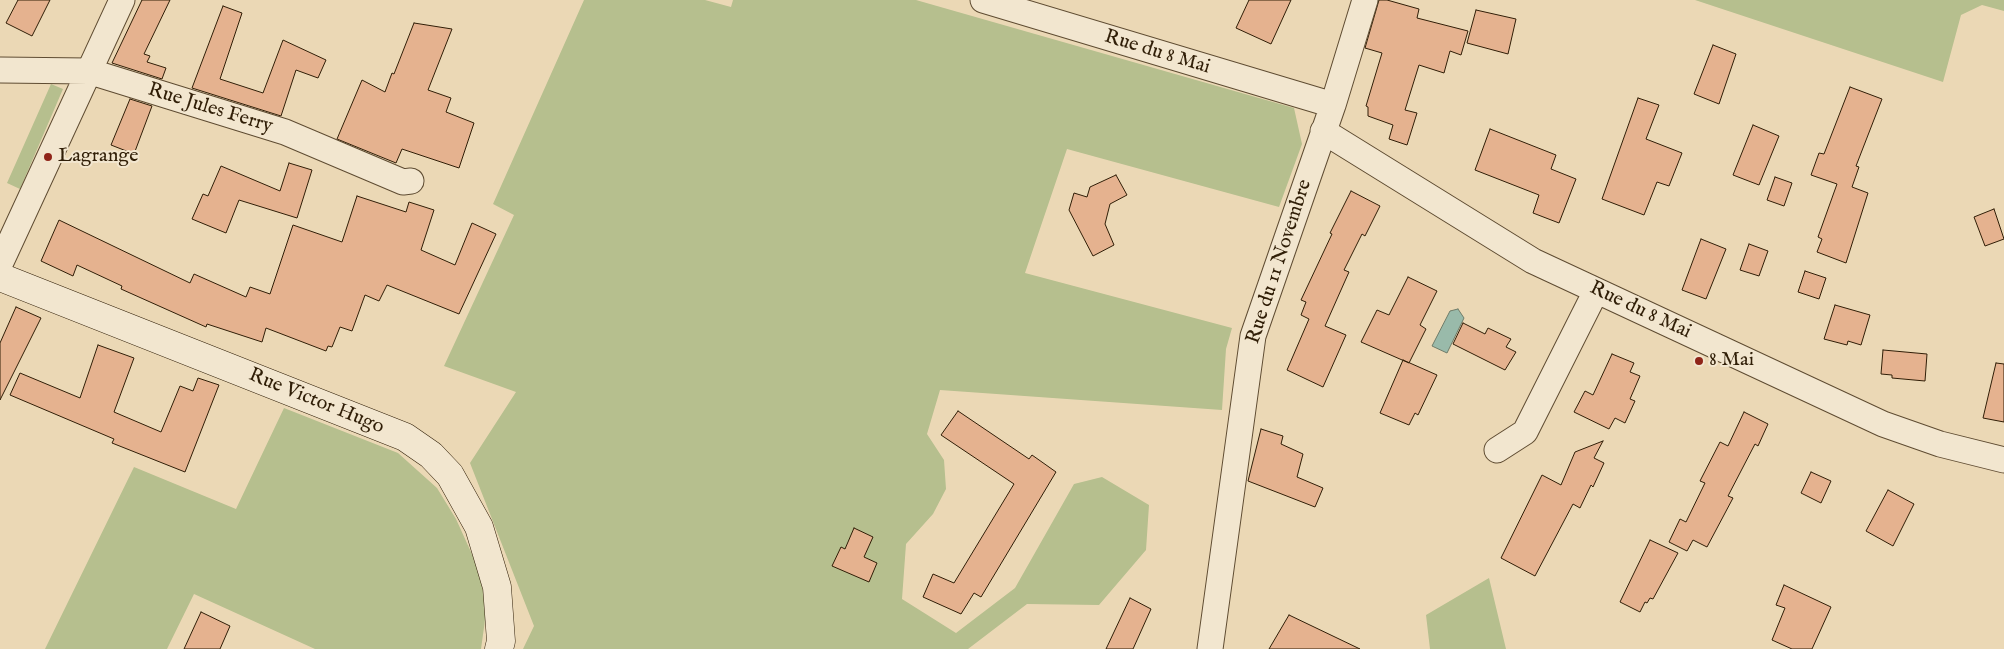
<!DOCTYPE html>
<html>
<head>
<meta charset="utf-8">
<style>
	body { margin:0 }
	canvas { display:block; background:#ebd8b5 }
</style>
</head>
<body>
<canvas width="2004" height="649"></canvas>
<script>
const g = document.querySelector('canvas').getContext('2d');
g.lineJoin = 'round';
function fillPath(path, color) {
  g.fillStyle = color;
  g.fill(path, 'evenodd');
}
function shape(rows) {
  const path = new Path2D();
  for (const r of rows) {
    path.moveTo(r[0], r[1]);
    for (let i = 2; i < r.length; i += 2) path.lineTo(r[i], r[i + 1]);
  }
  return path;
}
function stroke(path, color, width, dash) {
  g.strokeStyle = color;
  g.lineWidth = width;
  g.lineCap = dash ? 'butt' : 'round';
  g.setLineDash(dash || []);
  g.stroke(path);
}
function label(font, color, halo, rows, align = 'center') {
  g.font = font + ' "IM FELL English",serif';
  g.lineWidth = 4;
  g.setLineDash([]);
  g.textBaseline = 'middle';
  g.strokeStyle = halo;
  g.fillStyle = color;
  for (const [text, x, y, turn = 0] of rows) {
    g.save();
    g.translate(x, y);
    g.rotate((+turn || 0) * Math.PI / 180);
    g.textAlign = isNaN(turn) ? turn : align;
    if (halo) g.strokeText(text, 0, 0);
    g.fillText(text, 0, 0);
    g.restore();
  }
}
fillPath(shape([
	[584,0,705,0,731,7,733,0,916,0,1294,108,1302,144,1279,207,1067,149,1025,273,1232,328,1226,349,1222,410,940,390,927,434,944,460,946,489,933,514,906,544,902,599,956,633,1015,588,1074,484,1102,477,1149,505,1146,550,1099,605,1027,604,968,649,523,649,534,626,470,463,516,392,444,366,514,215,493,204],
	[1695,0,2004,0,2004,11,1982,5,1961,15,1943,82],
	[51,84,63,89,20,189,7,183],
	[284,408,398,453,437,488,456,519,476,563,487,606,481,649,315,649,194,594,167,649,45,649,134,467,236,509],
	[1489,578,1506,649,1430,649,1426,615]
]), '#b6bf8e');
const water = shape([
	[1458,309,1464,318,1447,353,1432,346,1450,311,1458,309]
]);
fillPath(water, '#99baaa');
stroke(water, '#6f7c69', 1);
const building = shape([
	[18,0,50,0,32,36,6,23,18,0],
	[142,0,170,0,144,54,150,56,147,62,166,68,162,79,112,63,142,0],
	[1249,0,1291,0,1271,44,1236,28,1249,0],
	[1379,0,1387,0,1419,9,1417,18,1468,31,1461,55,1450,51,1444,73,1419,65,1405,110,1417,113,1407,145,1389,139,1393,125,1368,116,1368,107,1366,106,1382,53,1365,48,1379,0],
	[223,6,242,13,220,79,263,93,283,40,326,60,318,78,296,70,281,116,192,88,223,6],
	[1476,10,1516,19,1508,54,1467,43,1476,10],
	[414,23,452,29,428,90,451,98,446,112,474,123,459,168,402,149,396,163,337,139,362,80,385,92,392,73,394,74,414,23],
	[1713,45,1736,54,1719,104,1694,94,1713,45],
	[1850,87,1882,99,1856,166,1859,167,1852,187,1868,193,1846,263,1817,252,1822,239,1818,237,1837,184,1811,175,1819,153,1824,154,1850,87],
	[1638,98,1659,105,1646,139,1682,153,1669,186,1657,182,1644,215,1602,199,1638,98],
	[130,99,152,106,134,154,111,145,130,99],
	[1753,125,1779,136,1759,185,1733,175,1753,125],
	[1490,129,1556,155,1551,169,1576,179,1559,223,1533,213,1539,195,1475,170,1490,129],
	[289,163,312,170,297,218,239,200,226,233,192,219,203,194,208,196,221,166,280,191,289,163],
	[1116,175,1127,195,1110,204,1105,224,1114,245,1093,256,1069,210,1074,193,1087,197,1090,187,1116,175],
	[1775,177,1792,183,1784,206,1767,200,1775,177],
	[1351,191,1380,206,1365,236,1362,234,1344,270,1349,272,1325,326,1346,335,1323,387,1287,370,1309,319,1301,315,1306,302,1301,300,1332,234,1330,233,1351,191],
	[357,196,406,212,409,202,434,210,421,250,455,265,472,223,496,234,459,314,387,285,379,301,365,295,352,331,340,327,332,347,328,346,326,351,266,328,262,342,207,324,206,327,121,289,122,286,77,265,73,276,41,261,59,220,190,283,194,274,246,297,250,287,270,294,293,225,342,242,357,196],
	[1994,209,2004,239,1985,246,1974,217,1994,209],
	[1701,239,1726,249,1706,299,1682,290,1701,239],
	[1749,244,1768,251,1759,276,1740,270,1749,244],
	[1805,271,1826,278,1819,299,1798,292,1805,271],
	[1408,277,1437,291,1420,325,1426,329,1409,363,1361,342,1377,310,1389,315,1408,277],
	[1835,305,1870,315,1861,345,1848,341,1847,345,1824,339,1835,305],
	[16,307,41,318,0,400,0,343,16,307],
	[1463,323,1485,334,1488,328,1511,339,1506,347,1516,352,1505,370,1453,344,1463,323],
	[98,345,134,358,114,412,161,432,180,386,193,391,198,378,219,385,185,472,112,443,114,439,10,395,20,373,80,398,98,345],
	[1883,350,1927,354,1925,381,1892,378,1892,375,1881,374,1883,350],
	[1612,354,1634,363,1630,372,1640,376,1630,399,1635,401,1625,423,1615,418,1609,429,1574,412,1585,391,1593,395,1612,354],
	[1403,360,1437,375,1418,415,1415,413,1409,425,1380,413,1403,360],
	[1996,363,2004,364,2004,422,1983,418,1996,363],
	[958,411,1029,459,1032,455,1056,472,981,597,974,593,961,614,923,597,933,574,954,583,1014,484,941,435,958,411],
	[1744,412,1768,424,1758,446,1755,444,1728,496,1733,498,1707,547,1693,540,1687,551,1669,542,1680,519,1686,522,1705,483,1700,481,1720,442,1728,446,1744,412],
	[1261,429,1283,436,1281,444,1303,454,1297,477,1323,488,1315,507,1248,481,1261,429],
	[1603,441,1594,458,1604,463,1593,487,1591,485,1580,508,1573,504,1535,576,1501,558,1542,475,1561,485,1575,452,1603,441],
	[1811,472,1831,481,1821,503,1801,493,1811,472],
	[1888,490,1914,504,1893,546,1866,531,1888,490],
	[854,528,873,537,864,557,877,563,869,582,832,566,841,547,845,549,854,528],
	[1650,540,1678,553,1653,599,1650,598,1647,603,1645,602,1640,612,1620,602,1650,540],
	[1784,585,1831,607,1812,649,1792,649,1772,640,1785,608,1776,605,1784,585],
	[1130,598,1151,609,1133,649,1106,649,1130,598],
	[201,612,230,626,220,649,184,649,201,612],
	[1289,615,1360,649,1269,649,1289,615]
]);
fillPath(building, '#e5b28f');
stroke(building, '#301e07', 1);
const street = shape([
	[983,0,1333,105],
	[0,70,88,71,285,132,403,182,411,181],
	[1323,131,1533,261,1883,424,1940,444,2004,460],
	[0,264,122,0],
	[1497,450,1525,432,1596,291],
	[1210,649,1253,336,1333,105,1365,0]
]);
const secondary = shape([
	[0,277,405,437,431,455,450,475,479,527,497,587,501,641,499,649]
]);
stroke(street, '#5f4c32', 27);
stroke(secondary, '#301e07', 29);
stroke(street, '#f2e6cf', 25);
stroke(secondary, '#f2e6cf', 28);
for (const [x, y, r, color] of [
	[48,157,5,"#8f2418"],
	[1699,361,5,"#8f2418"]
]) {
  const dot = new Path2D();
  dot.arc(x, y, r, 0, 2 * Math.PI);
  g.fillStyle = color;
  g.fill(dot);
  stroke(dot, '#f2e6cf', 2);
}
label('20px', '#301e07', '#f2e6cf', [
	["Rue du 8 Mai",1157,53,17],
	["Rue Jules Ferry",210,109,17],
	["Rue du 11 Novembre",1280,262,-72],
	["Rue du 8 Mai",1640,311,25],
	["Rue Victor Hugo",316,402,22]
]);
label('20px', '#301e07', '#f2e6cf', [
	["Lagrange",58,157],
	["8 Mai",1709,361]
], 'left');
</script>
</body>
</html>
